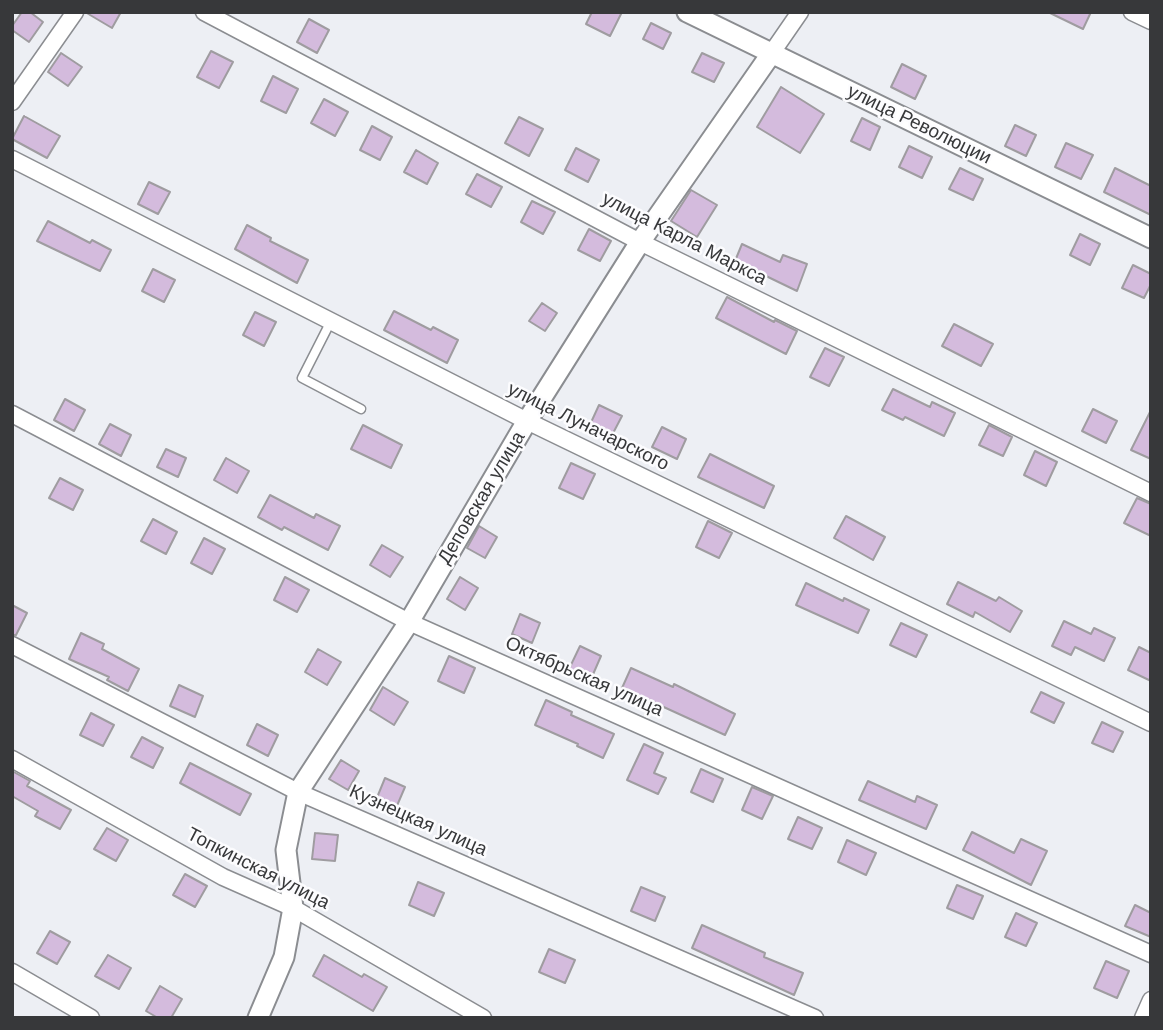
<!DOCTYPE html>
<html>
<head>
<meta charset="utf-8">
<style>
	body { margin:0 }
	#map { position:relative; width:1163px; height:1030px; overflow:hidden; background:#edeff4; font-family:Arial,sans-serif }
	canvas { display:block }
	.frame { position:absolute; inset:0; border:14px solid #37383a; pointer-events:none }
</style>
</head>
<body>
<div id="map">
<canvas width="1163" height="1030"></canvas>
<div class="frame"></div>
</div>
<script>
const g = document.querySelector('canvas').getContext('2d');
g.lineJoin = 'round';
function fillPath(path, color) {
  g.fillStyle = color;
  g.fill(path, 'evenodd');
}
function shape(rows) {
  const path = new Path2D();
  for (const r of rows) {
    path.moveTo(r[0], r[1]);
    for (let i = 2; i < r.length; i += 2) path.lineTo(r[i], r[i + 1]);
  }
  return path;
}
function stroke(path, color, width, dash) {
  g.strokeStyle = color;
  g.lineWidth = width;
  g.lineCap = dash ? 'butt' : 'round';
  g.setLineDash(dash || []);
  g.stroke(path);
}
function label(font, color, halo, rows, align = 'center') {
  g.font = font + ' Arial,sans-serif';
  g.lineWidth = 5;
  g.setLineDash([]);
  g.textBaseline = 'middle';
  g.strokeStyle = halo;
  g.fillStyle = color;
  for (const [text, x, y, turn = 0] of rows) {
    g.save();
    g.translate(x, y);
    g.rotate((+turn || 0) * Math.PI / 180);
    g.textAlign = isNaN(turn) ? turn : align;
    if (halo) g.strokeText(text, 0, 0);
    g.fillText(text, 0, 0);
    g.restore();
  }
}
const building = shape([
	[22,12,30,12,43,22,29,42,12,30,12,26,22,12],
	[85,12,121,12,112,28,85,12],
	[592,12,622,12,610,36,586,24,592,12],
	[1048,12,1091,12,1083,29,1048,12],
	[309,19,329,30,317,53,297,42,309,19],
	[651,23,671,33,663,49,643,39,651,23],
	[211,51,233,62,219,88,197,77,211,51],
	[61,53,82,67,68,86,48,72,61,53],
	[702,53,724,63,714,82,692,72,702,53],
	[902,64,926,76,915,99,891,87,902,64],
	[273,76,298,89,286,113,261,101,273,76],
	[781,87,824,114,800,153,757,127,781,87],
	[324,99,348,112,335,136,311,123,324,99],
	[24,116,60,136,47,158,12,139,24,116],
	[519,117,543,129,529,156,505,143,519,117],
	[862,118,880,127,870,150,851,141,862,118],
	[1015,125,1036,135,1026,156,1005,146,1015,125],
	[372,126,392,137,380,160,360,150,372,126],
	[1066,143,1093,155,1081,179,1055,167,1066,143],
	[909,146,932,157,922,178,899,167,909,146],
	[576,148,599,160,588,182,565,170,576,148],
	[416,150,438,163,427,184,404,172,416,150],
	[960,168,983,179,973,200,949,189,960,168],
	[1115,168,1151,186,1151,215,1104,192,1115,168],
	[477,174,502,187,491,207,466,194,477,174],
	[149,182,170,192,158,214,138,204,149,182],
	[691,190,717,205,697,237,671,221,691,190],
	[532,201,555,212,543,234,521,222,532,201],
	[48,221,90,243,92,240,111,250,100,271,37,241,48,221],
	[247,225,271,238,270,241,308,260,297,283,235,249,247,225],
	[589,229,611,241,600,261,578,250,589,229],
	[1080,234,1100,244,1090,265,1070,255,1080,234],
	[742,244,780,262,783,255,807,264,797,291,735,261,742,244],
	[1133,265,1151,274,1151,284,1144,298,1122,288,1133,265],
	[153,269,175,280,164,302,142,291,153,269],
	[727,297,774,322,775,320,797,331,786,354,716,318,727,297],
	[542,303,557,313,545,331,529,321,542,303],
	[394,311,431,330,433,327,458,340,447,363,384,330,394,311],
	[255,312,276,322,264,346,243,335,255,312],
	[954,324,993,344,981,366,942,346,954,324],
	[825,348,844,357,829,386,810,377,825,348],
	[893,389,930,407,932,402,955,413,944,436,905,417,903,420,882,410,893,389],
	[65,399,85,410,74,431,54,420,65,399],
	[599,405,622,416,610,439,588,429,599,405],
	[1093,409,1117,421,1106,443,1082,431,1093,409],
	[1151,410,1151,459,1131,450,1151,410],
	[110,424,131,435,121,456,99,444,110,424],
	[363,425,402,445,391,468,351,449,363,425],
	[989,425,1012,437,1003,456,979,445,989,425],
	[662,427,686,439,677,459,652,447,662,427],
	[166,449,186,458,178,477,157,467,166,449],
	[1035,451,1057,462,1046,486,1024,475,1035,451],
	[710,454,774,486,764,508,698,477,710,454],
	[226,458,249,471,237,493,214,480,226,458],
	[571,463,595,474,583,499,559,488,571,463],
	[60,478,83,490,73,510,49,498,60,478],
	[270,495,314,518,316,514,340,526,328,550,284,527,282,530,258,517,270,495],
	[1137,498,1151,504,1151,536,1124,523,1137,498],
	[846,516,885,537,873,560,834,538,846,516],
	[153,519,177,532,166,554,141,541,153,519],
	[708,521,732,533,719,558,696,547,708,521],
	[479,526,497,537,485,558,467,548,479,526],
	[204,538,225,549,212,574,191,563,204,538],
	[382,545,403,557,390,577,370,565,382,545],
	[285,577,309,590,297,612,274,600,285,577],
	[460,577,478,588,465,610,447,599,460,577],
	[958,582,996,601,999,597,1022,611,1010,632,975,612,973,617,947,604,958,582],
	[806,583,843,601,844,598,869,610,858,633,796,605,806,583],
	[12,605,27,613,16,635,12,635,12,605],
	[520,614,540,623,532,643,512,634,520,614],
	[1064,621,1091,634,1094,628,1115,638,1104,661,1075,647,1071,655,1052,646,1064,621],
	[901,623,927,635,916,657,890,645,901,623],
	[81,633,104,644,102,649,139,669,128,691,107,680,109,677,69,659,81,633],
	[580,646,601,656,591,679,569,669,580,646],
	[1139,647,1151,653,1151,681,1128,670,1139,647],
	[318,649,341,662,327,685,305,672,318,649],
	[449,656,475,668,464,693,438,681,449,656],
	[631,668,673,687,674,684,735,714,725,735,622,688,631,668],
	[179,685,203,696,195,717,170,706,179,685],
	[383,687,408,702,394,725,370,710,383,687],
	[1041,692,1064,703,1054,723,1031,712,1041,692],
	[546,700,572,712,571,715,614,734,603,758,577,746,578,744,535,725,546,700],
	[91,713,114,725,103,746,80,735,91,713],
	[1102,722,1123,732,1113,752,1092,743,1102,722],
	[257,724,278,735,268,756,247,745,257,724],
	[142,737,163,748,153,768,131,757,142,737],
	[644,744,663,753,654,773,666,778,658,794,627,780,644,744],
	[341,760,359,771,348,790,329,779,341,760],
	[190,763,251,794,240,815,180,783,190,763],
	[701,769,723,779,713,802,691,792,701,769],
	[12,771,30,781,27,786,71,810,60,829,35,816,38,811,12,796,12,771],
	[385,778,405,787,396,808,376,800,385,778],
	[868,781,915,802,917,796,937,805,926,829,859,800,868,781],
	[752,787,773,796,762,819,742,810,752,787],
	[798,817,822,828,812,849,788,839,798,817],
	[107,828,128,840,116,861,94,849,107,828],
	[972,832,1014,853,1021,839,1047,851,1031,885,963,850,972,832],
	[315,833,338,835,335,861,312,859,315,833],
	[847,840,876,853,866,875,838,862,847,840],
	[185,874,207,886,195,907,173,895,185,874],
	[418,882,444,893,434,916,409,905,418,882],
	[957,885,983,896,973,919,947,908,957,885],
	[641,887,665,897,655,921,631,911,641,887],
	[1135,905,1151,913,1151,937,1125,926,1135,905],
	[1016,913,1037,923,1026,946,1005,937,1016,913],
	[702,925,765,953,764,957,803,973,794,995,692,948,702,925],
	[50,931,70,942,57,964,37,953,50,931],
	[549,949,575,960,565,983,539,972,549,949],
	[108,955,131,968,119,989,95,976,108,955],
	[324,955,362,977,364,974,387,987,373,1011,313,976,324,955],
	[1106,961,1129,971,1117,998,1094,988,1106,961],
	[160,986,182,999,171,1018,158,1018,146,1011,160,986]
]);
fillPath(building, '#d4bbdd');
stroke(building, '#9f9ca0', 2);
const service = shape([
	[331,321,302,378,361,409]
]);
const minor = shape([
	[204,12,640,242,1151,493],
	[1132,12,1151,21],
	[771,54,800,12],
	[12,102,75,12],
	[12,159,527,421,1151,723],
	[12,414,409,622,1151,954],
	[12,645,298,792,815,1018],
	[12,759,223,877,293,908,483,1018],
	[12,972,91,1018],
	[1143,1018,1151,1000]
]);
const tertiary = shape([
	[687,12,1151,238],
	[258,1018,284,957,293,908,286,850,298,792,409,622,527,421,640,242,771,54]
]);
stroke(service, '#8b8d91', 11);
stroke(minor, '#8b8d91', 19);
stroke(tertiary, '#8b8d91', 23);
stroke(service, '#fff', 8);
stroke(minor, '#fff', 16);
stroke(tertiary, '#fff', 19);
label('19px', '#37383a', '#fcfcfe', [
	["улица Революции",919,125,26],
	["улица Карла Маркса",684,239,27],
	["улица Луначарского",588,427,26],
	["Деповская улица",482,498,-59],
	["Октябрьская улица",584,677,24],
	["Кузнецкая улица",418,821,24],
	["Топкинская улица",258,869,27]
]);
</script>
</body>
</html>
